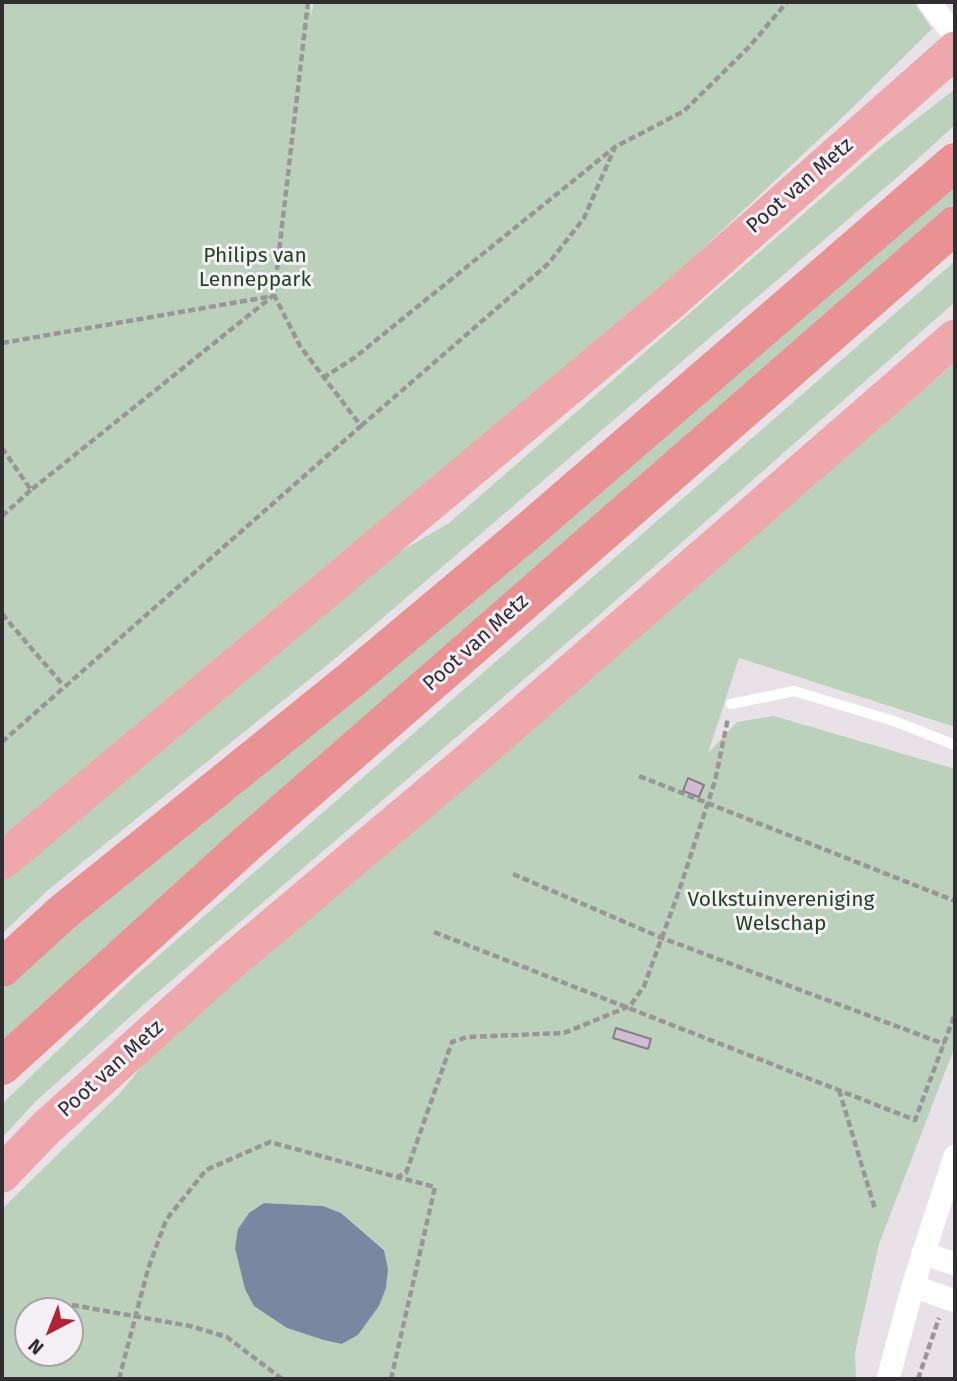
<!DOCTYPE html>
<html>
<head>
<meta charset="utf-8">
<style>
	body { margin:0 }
	#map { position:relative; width:957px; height:1381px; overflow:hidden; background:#e8e2e8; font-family:"Fira Sans",sans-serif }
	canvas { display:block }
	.frame { position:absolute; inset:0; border:4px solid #302e30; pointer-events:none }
	.north { position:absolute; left:14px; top:1297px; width:70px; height:70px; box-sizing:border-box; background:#f5eff6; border:2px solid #a6a2a7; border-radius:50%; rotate:222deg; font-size:19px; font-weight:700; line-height:28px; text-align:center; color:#302e30 }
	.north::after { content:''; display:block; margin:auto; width:24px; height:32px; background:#b42234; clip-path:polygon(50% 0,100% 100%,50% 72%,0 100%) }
</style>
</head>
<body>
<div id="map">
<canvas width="957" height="1381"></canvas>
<div class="frame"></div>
<div class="north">N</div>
</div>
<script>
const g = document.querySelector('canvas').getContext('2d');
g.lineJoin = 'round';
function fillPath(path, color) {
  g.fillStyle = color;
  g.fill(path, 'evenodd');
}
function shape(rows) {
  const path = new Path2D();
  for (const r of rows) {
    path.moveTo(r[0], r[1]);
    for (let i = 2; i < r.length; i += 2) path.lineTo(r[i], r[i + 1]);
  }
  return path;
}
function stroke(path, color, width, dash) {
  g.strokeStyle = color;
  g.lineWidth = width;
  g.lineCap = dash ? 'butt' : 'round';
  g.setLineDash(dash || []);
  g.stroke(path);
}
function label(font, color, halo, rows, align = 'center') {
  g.font = font + ' "Fira Sans",sans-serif';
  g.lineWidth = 6;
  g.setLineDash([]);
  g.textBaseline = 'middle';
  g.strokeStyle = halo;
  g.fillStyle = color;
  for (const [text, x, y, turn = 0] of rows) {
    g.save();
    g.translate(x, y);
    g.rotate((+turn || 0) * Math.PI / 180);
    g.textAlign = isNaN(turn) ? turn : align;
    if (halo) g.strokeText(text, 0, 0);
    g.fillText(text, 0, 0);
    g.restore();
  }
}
fillPath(shape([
	[2,2,310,2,311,16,314,2,914,2,932,29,849,111,662,287,2,843],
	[955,89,955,125,901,174,337,657,48,890,2,934,2,880,20,863,386,560,449,523,879,148],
	[955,180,955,202,2,1044,2,990,73,924],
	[955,261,955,302,597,617,150,999,35,1102,2,1138,2,1104,133,978],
	[955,363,955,727,739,658,708,753,737,722,774,716,955,769,955,1046,879,1244,855,1353,856,1379,2,1379,2,1209,119,1094,166,1037],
	[264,1203,323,1206,341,1213,384,1249,386,1288,379,1306,358,1335,343,1344,288,1328],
	[28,1311,70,1311,70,1353,28,1353]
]), '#bcd1bb');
fillPath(shape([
	[264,1203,323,1206,341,1213,384,1250,388,1269,386,1288,379,1306,358,1335,342,1344,324,1340,287,1328,254,1306,245,1289,235,1248,238,1229,249,1213]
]), '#7988a1');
const building = shape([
	[688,778,704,785,699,797,683,791,688,778],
	[616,1028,651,1039,648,1049,613,1038,616,1028]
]);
fillPath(building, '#d2bbd5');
stroke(building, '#847f85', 2);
stroke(shape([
	[2,343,273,296],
	[323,378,354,358,615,147],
	[361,426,549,263,584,218,615,147,684,111,749,47,787,2],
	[2,448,31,490,274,295],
	[2,516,31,490],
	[2,614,63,685],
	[2,742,361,426,300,346,274,295,308,2],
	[639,776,955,901],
	[513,874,662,938,944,1044],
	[434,932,915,1120,955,1014],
	[839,1090,875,1209],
	[72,1305,190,1326,227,1337,282,1379],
	[119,1379,148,1269,166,1220,206,1170,270,1142,397,1177,406,1173,452,1042,467,1037,564,1033,630,1006,644,986,679,891,715,781,728,718],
	[391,1379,435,1187,397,1177],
	[918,1379,939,1318]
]), '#999599', 4.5, [7, 3.5]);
stroke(shape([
	[731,704,794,691,894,721,955,745]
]), '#fff', 10);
stroke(shape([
	[929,2,955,36],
	[923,1253,955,1264],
	[913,1286,955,1301],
	[888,1379,913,1286,955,1156]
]), '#fff', 23);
stroke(shape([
	[2,861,675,298,955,50],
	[2,1174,46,1128,228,964,470,760,955,338]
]), '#eea7aa', 37);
stroke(shape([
	[2,968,62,913,352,679,520,538,955,162],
	[2,1066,251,840,955,225]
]), '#ea9194', 38);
label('21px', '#302e30', '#f5eff6', [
	["Poot van Metz",800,186,-41],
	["Poot van Metz",476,643,-42],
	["Poot van Metz",111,1069,-42]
]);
label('21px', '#214421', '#f5eff6', [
	["Philips van",255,256],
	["Lenneppark",255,280],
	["Volkstuinvereniging",781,900],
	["Welschap",781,924]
]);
</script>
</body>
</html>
